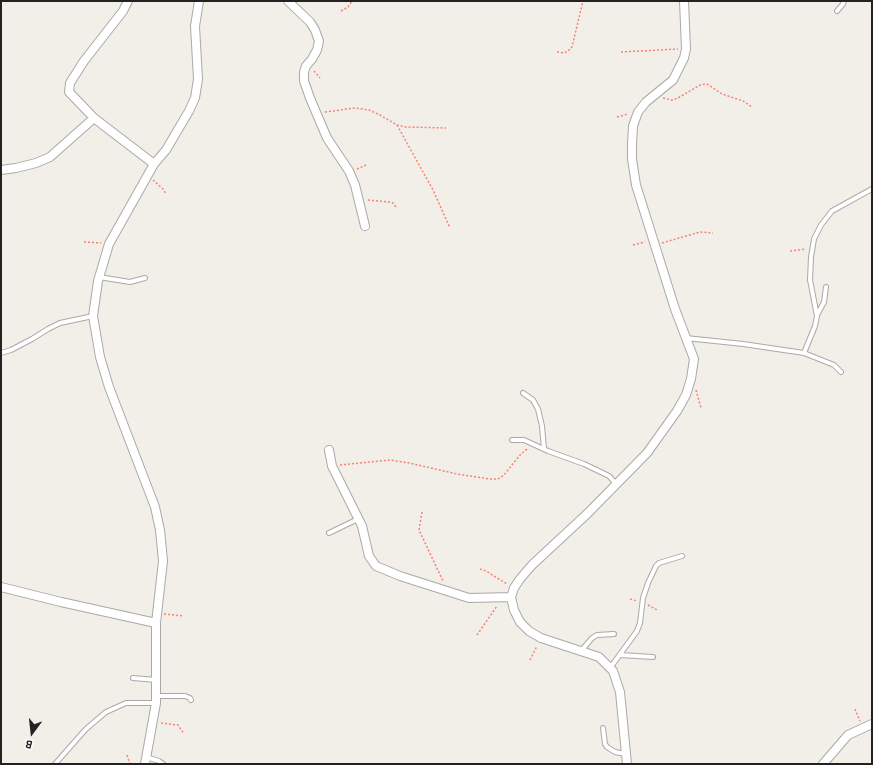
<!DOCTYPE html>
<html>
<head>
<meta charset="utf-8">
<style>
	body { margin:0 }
	#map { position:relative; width:873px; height:765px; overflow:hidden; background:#f2efe9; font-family:"PT Sans",sans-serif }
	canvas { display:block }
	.frame { position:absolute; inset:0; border:2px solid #222; pointer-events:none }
	.north { position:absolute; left:12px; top:713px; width:40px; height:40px; -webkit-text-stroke:3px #fff; paint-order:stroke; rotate:195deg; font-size:11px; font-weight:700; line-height:16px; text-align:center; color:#222 }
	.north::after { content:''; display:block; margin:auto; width:14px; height:18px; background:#222; clip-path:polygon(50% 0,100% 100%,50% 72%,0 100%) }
</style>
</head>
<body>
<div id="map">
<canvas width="873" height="765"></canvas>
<div class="frame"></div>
<div class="north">B</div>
</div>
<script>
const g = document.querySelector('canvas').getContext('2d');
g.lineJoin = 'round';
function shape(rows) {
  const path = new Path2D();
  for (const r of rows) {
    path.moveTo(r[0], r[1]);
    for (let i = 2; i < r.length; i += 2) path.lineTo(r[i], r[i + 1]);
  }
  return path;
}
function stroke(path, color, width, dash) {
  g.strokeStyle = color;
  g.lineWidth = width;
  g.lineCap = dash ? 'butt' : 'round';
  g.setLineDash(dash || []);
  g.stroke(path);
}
const lane = shape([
	[837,11,843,4,844,1],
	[99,277,130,282,145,278],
	[817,315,824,302,826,287],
	[686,338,743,344,804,353,815,326,817,316,810,280,811,257,814,239,821,225,832,211,872,189],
	[1,353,11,350,32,339,48,329,60,323,93,316],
	[804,353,834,365,841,372],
	[523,393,533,400,538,409,542,426,544,449],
	[512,440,524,440,548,451,584,464,609,476,617,485],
	[329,533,358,519],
	[581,651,592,638,597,635,614,634],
	[620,655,653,657],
	[610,668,637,631,640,623,643,598,648,583,656,566,659,563,682,556],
	[133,678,156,680],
	[156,696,185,696,190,698,191,700],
	[603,728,605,744,607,747,615,752,626,754],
	[146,757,159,761,163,764],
	[55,764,86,729,106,712,126,703,156,703]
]);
const street = shape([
	[288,1,310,22,315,30,319,41,317,50,312,59,306,66,304,72,304,81,310,98,327,138,349,171,355,185,365,226],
	[94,118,69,92,70,83,84,61,123,11,128,1],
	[1,170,16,168,36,163,50,157,94,118,154,164],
	[329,450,332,466,362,526,369,556,376,566,400,576,469,598,511,597],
	[1,587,61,602,156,623],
	[145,764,156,703,156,623,163,561,160,530,155,507,109,387,100,357,93,316,98,281,109,244,154,164,166,150,189,111,195,98,198,79,195,26,199,1],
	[627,764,620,692,613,671,599,657,541,638,529,631,520,622,514,610,511,597,514,588,520,579,532,565,588,513,647,453,677,411,686,395,691,379,694,359,675,309,636,185,632,159,632,144,633,126,638,112,646,102,673,80,684,58,686,49,684,1],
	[823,764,848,735,872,724]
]);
stroke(lane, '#a9a9a9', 6);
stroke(street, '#a9a9a9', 10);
stroke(shape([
	[341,11,348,7,352,1],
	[557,52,564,53,568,51,572,47,583,1],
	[621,52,678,49],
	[314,71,320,78],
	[663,98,672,100,678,98,700,85,707,84,722,94,743,101,752,107],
	[325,112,355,108,369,110,380,115,397,125,406,127,446,128],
	[617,117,628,114],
	[397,125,433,190,450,228],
	[357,169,366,165],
	[153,180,163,189,166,194],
	[368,200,389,202,393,203,396,207],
	[84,242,101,243],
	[662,243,700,232,713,233],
	[633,245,645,242],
	[790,251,806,249],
	[696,390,701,408],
	[340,465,390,460,409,463,457,474,490,479,498,479,504,475,520,455,527,449],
	[422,512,419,530,443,581],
	[480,569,486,571,507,584],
	[630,599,637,601],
	[648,605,657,610],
	[164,614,184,616],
	[477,635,497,606],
	[530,660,537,646],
	[855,709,860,721],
	[161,723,178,725,184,734],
	[127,755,130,764]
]), '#fa8072', 1.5, [2, 2]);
stroke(lane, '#fff', 4);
stroke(street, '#fff', 8);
</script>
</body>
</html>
